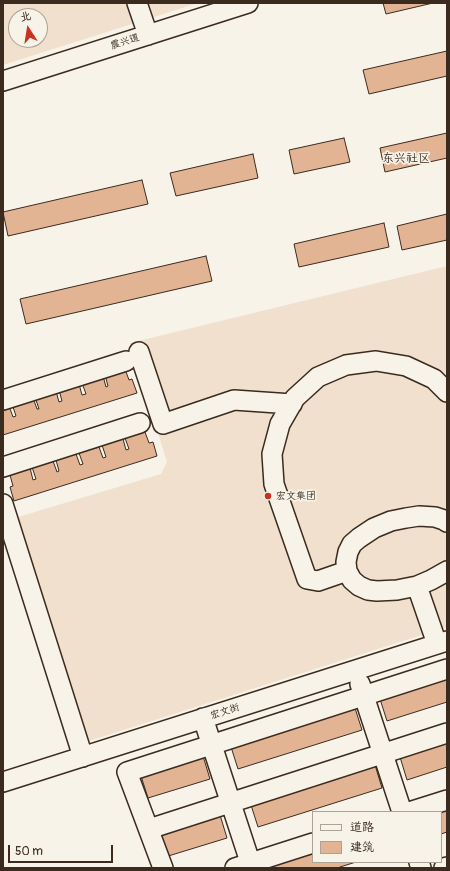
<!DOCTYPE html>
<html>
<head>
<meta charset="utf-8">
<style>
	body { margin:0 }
	#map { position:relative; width:450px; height:871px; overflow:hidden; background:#f7f3e8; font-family:Pangolin,"LXGW WenKai TC",sans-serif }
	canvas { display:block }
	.frame { position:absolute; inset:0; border:4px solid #3b2a1e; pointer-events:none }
	.legend { position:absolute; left:312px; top:811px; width:130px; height:52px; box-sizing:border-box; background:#f7f3e8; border:1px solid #aca397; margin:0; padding:5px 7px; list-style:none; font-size:12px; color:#3b2a1e }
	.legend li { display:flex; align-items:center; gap:8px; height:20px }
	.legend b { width:20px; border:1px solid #aca397 }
	.north { position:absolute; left:8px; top:8px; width:40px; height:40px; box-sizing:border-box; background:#f7f3e8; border:1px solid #aca397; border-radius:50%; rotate:348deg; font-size:11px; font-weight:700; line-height:16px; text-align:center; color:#3b2a1e }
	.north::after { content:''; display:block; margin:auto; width:14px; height:18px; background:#c8321e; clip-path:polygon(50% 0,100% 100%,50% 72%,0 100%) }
	.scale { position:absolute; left:8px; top:845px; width:105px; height:18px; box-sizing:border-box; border:2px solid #3b2a1e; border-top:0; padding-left:5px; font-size:12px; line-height:14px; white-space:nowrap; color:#3b2a1e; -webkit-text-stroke:3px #f7f3e8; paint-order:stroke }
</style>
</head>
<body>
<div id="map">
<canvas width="450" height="871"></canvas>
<div class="frame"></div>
<ul class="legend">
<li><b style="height:5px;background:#f7f3e8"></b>道路</li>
<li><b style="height:11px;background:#e2b493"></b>建筑</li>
</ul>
<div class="north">北</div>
<div class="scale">50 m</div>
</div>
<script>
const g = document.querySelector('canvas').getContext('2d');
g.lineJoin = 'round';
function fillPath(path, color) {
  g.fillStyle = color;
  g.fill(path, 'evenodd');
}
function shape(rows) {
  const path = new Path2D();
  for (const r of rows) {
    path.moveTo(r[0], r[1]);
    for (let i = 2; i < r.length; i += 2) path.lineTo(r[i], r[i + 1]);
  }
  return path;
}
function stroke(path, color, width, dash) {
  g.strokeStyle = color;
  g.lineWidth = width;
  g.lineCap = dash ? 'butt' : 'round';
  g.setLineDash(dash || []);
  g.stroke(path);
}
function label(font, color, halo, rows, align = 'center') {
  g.font = font + ' Pangolin,"LXGW WenKai TC",sans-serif';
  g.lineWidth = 3.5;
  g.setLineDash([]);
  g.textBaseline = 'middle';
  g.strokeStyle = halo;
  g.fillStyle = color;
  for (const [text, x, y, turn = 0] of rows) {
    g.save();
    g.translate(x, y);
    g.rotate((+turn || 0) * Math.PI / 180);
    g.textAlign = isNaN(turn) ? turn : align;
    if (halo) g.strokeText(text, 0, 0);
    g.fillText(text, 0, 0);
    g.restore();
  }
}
fillPath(shape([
	[3,3,198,3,3,65],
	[16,16,40,16,40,40,16,40],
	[447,266,447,627,89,741,15,518,161,474,167,462,130,343]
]), '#f1e0ce');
const building = shape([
	[383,3,433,3,386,14,383,3],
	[447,51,447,76,369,94,363,70,447,51],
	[447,133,447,158,385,172,380,148,447,133],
	[344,138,350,162,294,174,289,150,344,138],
	[253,154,258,178,176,196,170,173,253,154],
	[142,180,148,204,8,236,3,212,142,180],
	[447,214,447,240,402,250,397,226,447,214],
	[384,223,389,247,299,267,294,244,384,223],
	[206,256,212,281,26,324,20,299,206,256],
	[125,369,129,380,132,379,137,393,3,435,3,408,9,406,13,417,16,416,12,404,33,398,37,409,39,409,35,397,56,391,59,402,62,401,59,390,79,384,82,395,86,394,82,383,103,376,106,387,108,386,105,375,125,369],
	[145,432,149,443,153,442,157,456,14,501,10,487,13,486,10,475,30,468,33,480,36,479,32,467,53,461,57,472,59,471,56,460,76,454,80,465,83,464,79,453,99,447,103,458,106,457,102,445,123,439,126,450,129,449,125,438,145,432],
	[447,677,447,702,387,721,380,699,447,677],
	[355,708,362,730,238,769,231,747,355,708],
	[447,742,447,767,407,780,400,757,447,742],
	[203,756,210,779,148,798,141,776,203,756],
	[375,765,382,788,258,827,251,805,375,765],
	[447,808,447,832,441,834,441,812,435,812,447,808],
	[220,815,227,838,165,857,158,834,220,815],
	[313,851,313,862,356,862,337,868,271,868,270,865,313,851]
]);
fillPath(building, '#e2b493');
stroke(building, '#3b2a1e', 1);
const minor = shape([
	[137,3,148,35],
	[3,81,248,3],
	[139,352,163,424,234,400,292,404],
	[3,400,126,361],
	[3,467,140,423],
	[3,504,83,757],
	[447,522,444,520,435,517,419,516,406,518,391,521,374,528,359,538,352,544,348,552,346,562,347,571,352,580,359,586,368,590,377,591,397,590,417,586,431,580,447,571],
	[347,571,318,581,307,579,274,484,272,454,280,424,295,398,318,377,346,365,376,361,406,366,434,379,447,392],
	[417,586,437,644],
	[360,684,402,812],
	[203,718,252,868],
	[3,782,447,641],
	[409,812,447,800],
	[149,829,447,733],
	[419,862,421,868],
	[163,868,127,772,447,669],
	[235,868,313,843],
	[444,868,447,867]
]);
stroke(minor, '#3b2a1e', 22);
stroke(minor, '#f7f3e8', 19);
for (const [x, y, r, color] of [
	[268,496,4,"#c8321e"]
]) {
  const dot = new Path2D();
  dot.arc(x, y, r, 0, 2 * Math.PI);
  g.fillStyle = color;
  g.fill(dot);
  stroke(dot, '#f7f3e8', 1.5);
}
label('10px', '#3b2a1e', '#f7f3e8', [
	["震兴道",125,42,-18],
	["宏文街",225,712,-18]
]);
label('10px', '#3b2a1e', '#f7f3e8', [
	["宏文集团",276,496]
], 'left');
label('12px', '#3b2a1e', '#f7f3e8', [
	["东兴社区",406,159]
]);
</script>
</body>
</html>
